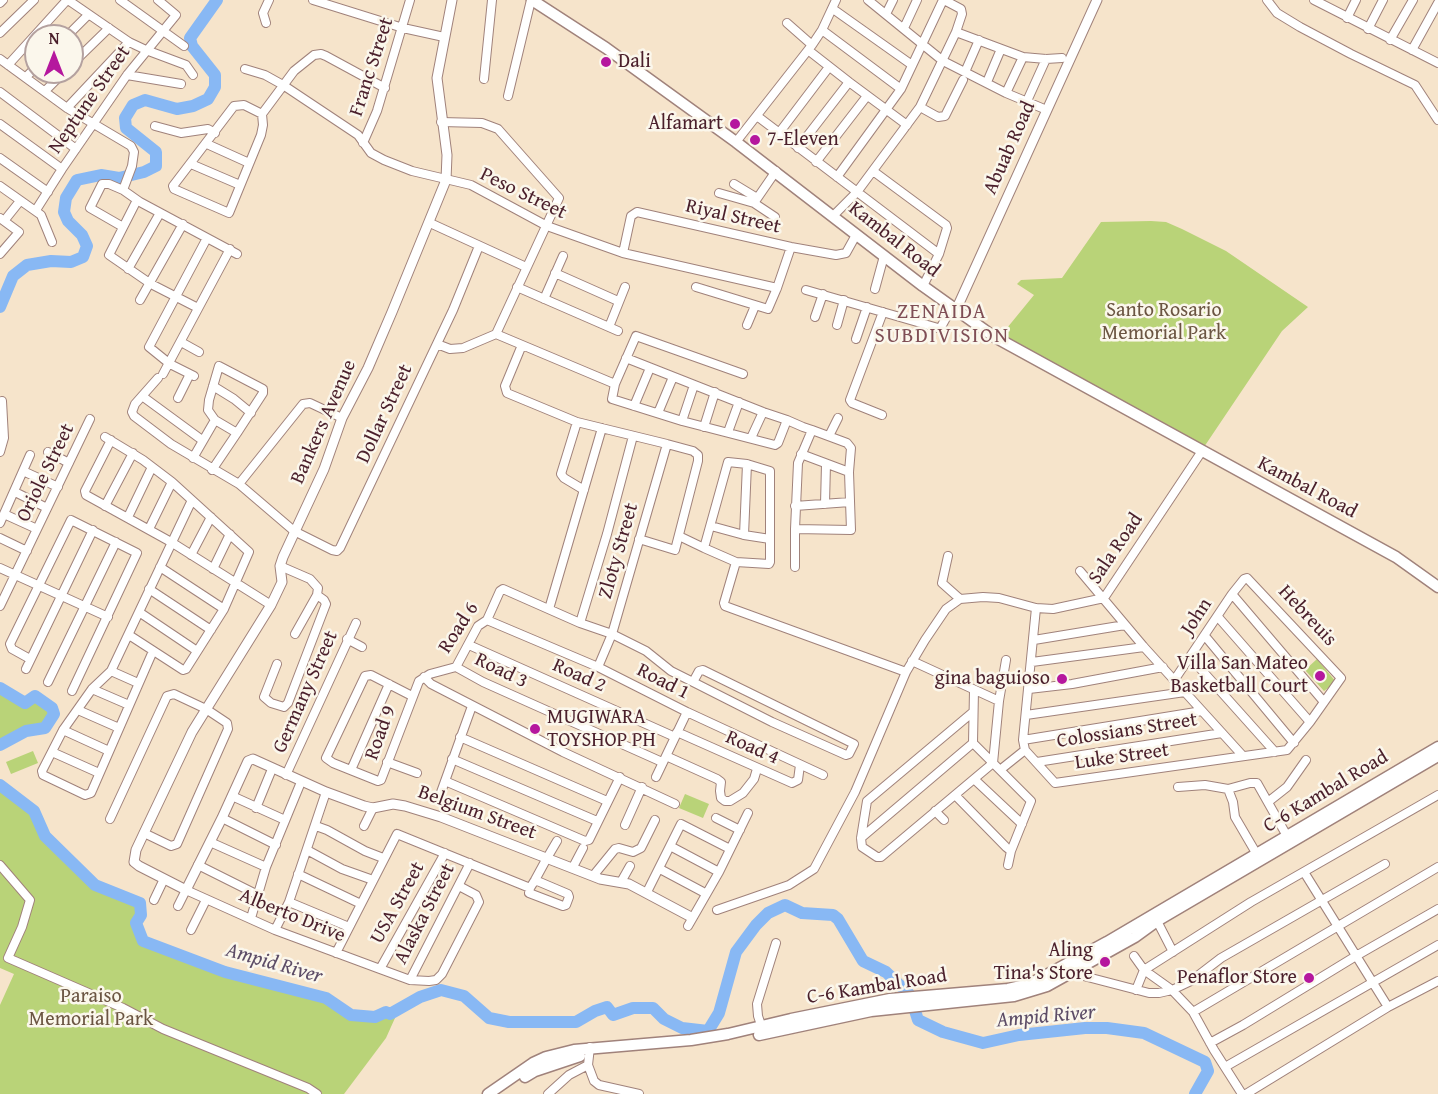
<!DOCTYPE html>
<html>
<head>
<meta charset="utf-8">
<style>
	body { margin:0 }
	#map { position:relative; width:1438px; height:1094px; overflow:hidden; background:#f6e4cb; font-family:"Gentium Book Plus",serif }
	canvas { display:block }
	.north { position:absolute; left:24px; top:24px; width:60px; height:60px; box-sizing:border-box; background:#fbf7ec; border:2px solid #b4a19f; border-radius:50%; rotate:0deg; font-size:16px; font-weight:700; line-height:24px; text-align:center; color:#4a1f2b }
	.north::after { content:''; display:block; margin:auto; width:21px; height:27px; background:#b5179e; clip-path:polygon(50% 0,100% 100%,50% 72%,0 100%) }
</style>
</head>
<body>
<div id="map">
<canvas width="1438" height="1094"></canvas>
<div class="north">N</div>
</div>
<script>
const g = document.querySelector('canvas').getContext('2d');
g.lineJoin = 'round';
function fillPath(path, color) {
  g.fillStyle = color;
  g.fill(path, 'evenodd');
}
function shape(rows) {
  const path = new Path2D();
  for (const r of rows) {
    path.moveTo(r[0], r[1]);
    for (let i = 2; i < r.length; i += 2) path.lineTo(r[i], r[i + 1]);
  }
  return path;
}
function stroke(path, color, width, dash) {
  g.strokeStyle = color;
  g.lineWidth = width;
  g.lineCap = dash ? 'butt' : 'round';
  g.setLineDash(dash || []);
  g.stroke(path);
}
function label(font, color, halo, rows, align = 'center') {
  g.font = font + ' "Gentium Book Plus",serif';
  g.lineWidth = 5;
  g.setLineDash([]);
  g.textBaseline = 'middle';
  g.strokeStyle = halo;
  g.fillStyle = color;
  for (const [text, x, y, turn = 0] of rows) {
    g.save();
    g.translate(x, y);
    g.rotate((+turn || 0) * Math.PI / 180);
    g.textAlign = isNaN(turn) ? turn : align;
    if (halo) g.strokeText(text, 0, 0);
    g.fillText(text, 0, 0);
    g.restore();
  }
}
fillPath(shape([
	[1151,221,1166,222,1182,229,1226,251,1308,307,1282,331,1202,450,998,339,1034,295,1017,284,1021,280,1062,278,1101,222],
	[1317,659,1336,682,1324,691,1305,670],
	[0,688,24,703,35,696,52,708,54,714,45,728,26,731,0,745],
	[33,751,38,763,11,774,6,762],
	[0,785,34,811,45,836,95,885,140,903,141,915,136,923,143,941,225,972,326,998,351,1015,375,1017,386,1012,395,1018,386,1038,344,1094,0,1094,0,1005,14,974,0,968],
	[685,794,709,804,703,818,679,808]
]), '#b9d378');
stroke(shape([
	[0,307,13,276,27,265,51,261,71,262,83,257,87,246,82,235,68,221,64,212,66,198,77,180,101,175,119,178,144,172,156,166,156,152,126,128,125,118,133,105,145,100,177,109,193,106,208,99,215,87,215,75,192,46,190,38,217,0],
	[0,688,25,703,35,696,52,708,54,714,45,728,26,731,0,745],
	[0,785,34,811,45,836,95,885,140,903,141,915,136,923,143,941,225,972,326,998,351,1015,375,1017,386,1012,390,1014,420,997,441,990,464,996,489,1018,509,1022,576,1022,595,1011,607,1007,613,1015,633,1008,653,1008,664,1019,682,1028,708,1031,719,1013,736,952,756,925,768,913,785,905,802,913,833,915,838,919,863,961,886,972,910,995,918,1020,943,1032,983,1043,1019,1035,1085,1028,1107,1028,1144,1033,1205,1062,1208,1071,1195,1094]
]), '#88b8f4', 12);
const minor = shape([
	[68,0,129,42,146,50,186,65,193,75],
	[120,0,184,46],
	[313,0,403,28,444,37],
	[868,0,943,61,1006,93,1042,108],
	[1267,0,1277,13,1300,27,1351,54,1415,85,1438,120],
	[1314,0,1438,63],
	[0,3,3,0],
	[833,9,912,65],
	[886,14,893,0],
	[1347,18,1356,0],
	[266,23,263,13,269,0],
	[787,23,812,45],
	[904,28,917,0],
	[1368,29,1383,0],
	[822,30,901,89],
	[956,32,1023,57,1046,59,1062,58],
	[0,33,34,0],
	[67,36,88,15],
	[1390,40,1413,0],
	[808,50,849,82,907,125],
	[1412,50,1438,3],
	[0,59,67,108,131,146,134,152,132,166,123,190],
	[72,64,109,28],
	[8,65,67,0],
	[245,69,265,75,283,85,358,135,371,153,384,160,412,171,471,185,547,226,623,253,777,288],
	[965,72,979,40],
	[127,75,181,84],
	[26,77,36,67],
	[484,79,492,0],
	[987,82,1001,49],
	[45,91,64,72],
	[0,92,76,149],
	[1006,93,1023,57],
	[508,96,531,0],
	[1027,101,1046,59],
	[920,107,938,117,945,116,963,80],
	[67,108,129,42],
	[262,114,244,105,234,106,173,186,174,189,229,213,261,135,263,125,262,114,294,71,314,55,321,54,326,56,385,88],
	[757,116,939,254],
	[0,124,62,169],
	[155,126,181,133,208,129,215,133],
	[779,133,829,67],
	[736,142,812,45,822,30,836,0],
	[363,143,377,111,410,0],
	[207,144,249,163],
	[798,148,849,82],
	[0,158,48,192],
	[816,162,867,96],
	[191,164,240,185],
	[873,171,946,225,947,228,939,254,923,286],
	[837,177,901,89,943,0],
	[734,184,757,198],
	[0,186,41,215,52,242],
	[719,193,754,203],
	[137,200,109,255,151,284,198,308],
	[36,210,62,169,127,75,176,15,158,0],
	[833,216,857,192,920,107,956,32,962,14,961,9,944,0],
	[775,217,754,203,776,171],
	[0,218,19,232,0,254],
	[4,221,20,201],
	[430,223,526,267],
	[123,227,90,208,102,184,109,184,123,190,140,202,237,254],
	[623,253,631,216,637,212,791,247,836,255,846,253,856,235],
	[128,269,160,213],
	[555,273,618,301],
	[517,287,618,331],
	[696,287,768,309,777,288,791,247],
	[875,289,884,256],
	[806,290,938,328,941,327,952,307],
	[544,299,563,256],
	[140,300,183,224],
	[815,317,823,294],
	[747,325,755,306],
	[837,325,844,300],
	[609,327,625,287],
	[496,334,615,384],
	[856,339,867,307],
	[181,342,199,352],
	[437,344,450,349,463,348,496,334,559,198,498,129,482,123,441,122],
	[522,345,505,386,507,393,577,422,667,444,693,451,698,455,698,461,675,550,639,539],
	[626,358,763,412,787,420,803,427,812,430,847,443,851,448,849,472,851,530,795,529,798,463,812,430],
	[219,366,263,389,263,393,237,433,215,420,208,410,209,400,219,366],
	[163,374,230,249],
	[743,374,636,336,615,384,612,399,682,421,775,445,778,443,787,420],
	[194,376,170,364,149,347,207,238],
	[158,378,135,404,132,412,134,416,171,444,239,484,294,531,332,550,337,551,340,548,453,310,479,246],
	[213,386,234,399,251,413],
	[142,396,202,440],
	[178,398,190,374],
	[634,406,650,368],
	[658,413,673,377],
	[882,415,852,403,850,400,883,312],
	[682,421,694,385],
	[577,422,561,474,564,478,584,490],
	[704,427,715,392],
	[728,432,739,402],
	[829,436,838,418],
	[105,437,143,460,172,482,249,552,224,609,186,669,183,670,129,635],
	[751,438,763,412],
	[111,440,85,491,86,495,171,542,271,605],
	[0,452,4,438,2,401],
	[48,452,69,463],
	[801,454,849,472],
	[193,458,215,420],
	[212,470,237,433],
	[23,471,58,487],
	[239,484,303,404,310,403,342,418],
	[15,492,47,508],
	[825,504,826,464],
	[105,506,133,453],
	[795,506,850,502],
	[4,514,37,529],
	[128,517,152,467],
	[0,523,30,455],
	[711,526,744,535,770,539],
	[149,529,172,482],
	[795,529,795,567],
	[744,535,747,464],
	[679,536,704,548,736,562,769,564,770,562,770,471,747,464,728,462,704,548],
	[0,538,27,551],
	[191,555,211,517],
	[948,556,942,583,960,599],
	[736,562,724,603,725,606,906,672,925,640,946,609,960,599,983,597,999,598,1036,608,1053,609,1104,598,1202,451],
	[160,567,224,609],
	[0,568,108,617],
	[213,569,230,534],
	[1080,571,1144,647,1243,756],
	[149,589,211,630],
	[1232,594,1324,702],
	[0,606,90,419],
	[1036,608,1023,740,1025,750,1055,783,1287,750,1310,722,1341,678,1247,578,1244,579,1232,594,1175,679],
	[549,609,602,428],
	[139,612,197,651],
	[1218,617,1310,722],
	[487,620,598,667,687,712,823,775],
	[580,623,607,534,633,436],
	[295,634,317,595],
	[1205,636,1294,743],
	[347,639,362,647],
	[1034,640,1125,625],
	[469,645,675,737],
	[153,651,91,793,85,795,43,775,42,771,63,730,92,689,111,671,192,500],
	[1190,657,1275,752],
	[30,659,12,649,10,644,71,520,137,553,72,691],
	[912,661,999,701],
	[1032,662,1144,647],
	[277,664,264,697,271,703,284,707,288,703,326,604,324,600,317,595,318,588,310,579,280,566],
	[456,667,483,682,662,762],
	[598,667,612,634,667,444],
	[26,669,93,530],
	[111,671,138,683],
	[424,677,431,684,563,752,675,804],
	[48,682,116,542],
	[92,689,129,705],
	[1029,689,1072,684,1163,667],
	[412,696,371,675,365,676,326,758,333,763,378,781,381,780,419,681,430,674,456,667,478,626,487,620,500,591,503,589,580,623,612,634,646,651,671,671,693,682,772,722,846,755,849,754,854,744,703,670,699,671,693,682],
	[78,710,119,728],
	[973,712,867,801,861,838,862,847,877,857,881,857,993,763,973,743,974,690],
	[1026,715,1185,692],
	[63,730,109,751],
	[677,732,792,783,798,780,800,765],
	[460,737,607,801],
	[1023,740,1202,711],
	[52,752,99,773],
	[666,756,717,779,721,782,720,791,721,798,725,801,730,801,743,793,754,779,757,769],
	[452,759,597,821],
	[387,762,417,773],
	[1037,762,1222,733],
	[351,770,389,684],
	[1000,770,1025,750],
	[286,775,356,623],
	[656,777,687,712],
	[974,779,1022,824],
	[445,781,585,841,589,840,620,777],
	[1178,787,1205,785,1228,789,1233,802,1235,817,1259,858],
	[1228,789,1250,783,1257,783,1287,836],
	[440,795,472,706],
	[955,795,1006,847,1011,851,1031,801,993,763,999,701,1006,660],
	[232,796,285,820],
	[1268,802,1287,787,1306,760],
	[256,808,272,769],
	[935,811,944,820],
	[222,818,276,845],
	[716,818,740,830],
	[110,819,167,696,174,694,206,709,227,723,228,729,177,844,171,846,144,833],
	[625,825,642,787],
	[316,826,327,830,365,851,383,858],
	[364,826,373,808],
	[861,838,973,743],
	[210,842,266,867],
	[670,846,719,872],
	[307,850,342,869,373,880],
	[0,865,30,900,22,927,8,958,123,1008,163,1029,308,1088,317,1094],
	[198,865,258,895],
	[1008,865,1011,851],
	[573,867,583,848],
	[660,869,705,893],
	[1304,872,1388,1007],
	[298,874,361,904],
	[593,876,615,849,619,848,633,852,641,848,655,820],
	[535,880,568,894,569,897,566,905,563,906,529,893,530,888,535,880,547,858,557,841],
	[621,882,630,866],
	[647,892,681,824,730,849],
	[154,900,164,879],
	[289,902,349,927],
	[178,906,186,890,275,930,380,969,410,980,429,981,436,980,442,974,479,902,476,895,459,886],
	[717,910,789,885,814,869,855,792,906,672],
	[251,918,266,867,301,782],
	[1156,919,1173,952],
	[688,926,719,872,748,813],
	[191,930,206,900],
	[275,930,289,902,326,792],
	[336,953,397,834,530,888],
	[1134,956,1144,970,1136,990],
	[380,969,445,853],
	[1072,973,1149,993,1159,993,1172,990,1191,981,1221,958,1385,864],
	[410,980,470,863],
	[1193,1012,1438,867],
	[763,1031,758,1016,757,1004,776,943],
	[1210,1043,1243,1025,1356,956,1438,909],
	[588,1065,594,1081,599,1085,639,1094],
	[1225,1067,1438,945],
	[548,1094,569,1075,588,1065,590,1047],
	[1242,1094,1214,1050,1193,1012,1172,990,1144,970,1251,902,1438,795],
	[1246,1094,1388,1007,1438,981]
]);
const tertiary = shape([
	[452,0,437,78,447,155,446,180,392,312,368,368,342,418,324,469,283,557,280,566,282,582,271,605,192,732,144,833,136,850,134,862,139,866,186,890,222,818,248,761,253,759,326,792,364,806,373,808,393,804,405,806,441,817,600,879,629,884,691,917],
	[956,310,1097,0]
]);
const secondary = shape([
	[532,0,606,48,736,142,923,286,993,336,1396,557,1438,587],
	[759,1035,871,1011,1014,996,1047,986,1135,937,1157,921,1438,756],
	[525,1077,535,1071,580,1056],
	[488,1094,533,1063,546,1057,574,1050,691,1040,728,1034,791,1019,890,999,1008,989,1030,984,1107,942,1438,747]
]);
stroke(minor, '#a0827b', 10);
stroke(tertiary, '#a0827b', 11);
stroke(secondary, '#a0827b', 13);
stroke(minor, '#fff', 8);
stroke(tertiary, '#fff', 9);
stroke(secondary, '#fff', 10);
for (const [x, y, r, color] of [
	[606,62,6,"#b5179e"],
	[735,124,6,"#b5179e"],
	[755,140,6,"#b5179e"],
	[1320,676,6,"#b5179e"],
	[1062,679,6,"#b5179e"],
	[535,729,6,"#b5179e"],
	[1105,962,6,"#b5179e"],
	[1309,978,6,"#b5179e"]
]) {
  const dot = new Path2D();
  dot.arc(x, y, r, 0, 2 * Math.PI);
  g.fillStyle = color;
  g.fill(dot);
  stroke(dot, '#fbf7ec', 2);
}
label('20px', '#4a1f2b', '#fbf7ec', [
	["Dali",618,62,"left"],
	["Alfamart",723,124],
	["7-Eleven",767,140,"left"],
	["Villa San Mateo",1308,664],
	["Basketball Court",1308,687],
	["gina baguioso",1050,679],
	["MUGIWARA",547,718,"left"],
	["TOYSHOP PH",547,741,"left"],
	["Aling",1093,951],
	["Tina's Store",1093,974],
	["Penaflor Store",1297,978]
], 'right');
label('20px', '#4a1f2b', '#fbf7ec', [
	["Franc Street",372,67,-72],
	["Neptune Street",90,100,-55],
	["Abuab Road",1010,148,-66],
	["Peso Street",523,194,26],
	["Riyal Street",733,217,13],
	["Kambal Road",894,240,38],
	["Dollar Street",385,414,-65],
	["Bankers Avenue",324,422,-66],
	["Oriole Street",46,473,-64],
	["Kambal Road",1307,488,28],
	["Sala Road",1116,549,-56],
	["Zloty Street",619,551,-74],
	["Hebreuis",1307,616,47],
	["John",1197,617,-57],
	["Road 6",459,628,-57],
	["Road 3",501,671,26],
	["Road 2",579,676,24],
	["Road 1",663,682,27],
	["Germany Street",306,692,-66],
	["Colossians Street",1127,731,-9],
	["Road 9",381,733,-70],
	["Road 4",752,748,24],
	["Luke Street",1122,757,-8],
	["C-6 Kambal Road",1326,792,-31],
	["Belgium Street",477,813,20],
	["USA Street",398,903,-61],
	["Alaska Street",425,914,-63],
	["Alberto Drive",292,916,22],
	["C-6 Kambal Road",877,987,-9]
]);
label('20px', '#6b5542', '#fbf7ec', [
	["Santo Rosario",1164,311],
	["Memorial Park",1164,334],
	["Paraiso",91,997],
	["Memorial Park",91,1020]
]);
g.letterSpacing = '1.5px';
label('21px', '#7f4e55', '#fbf7ec', [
	["ZENAIDA",942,313],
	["SUBDIVISION",942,337]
]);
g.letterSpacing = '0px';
label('italic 21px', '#5d4d67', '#fbf7ec', [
	["Ampid River",274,964,16],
	["Ampid River",1046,1017,-5]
]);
</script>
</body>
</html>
